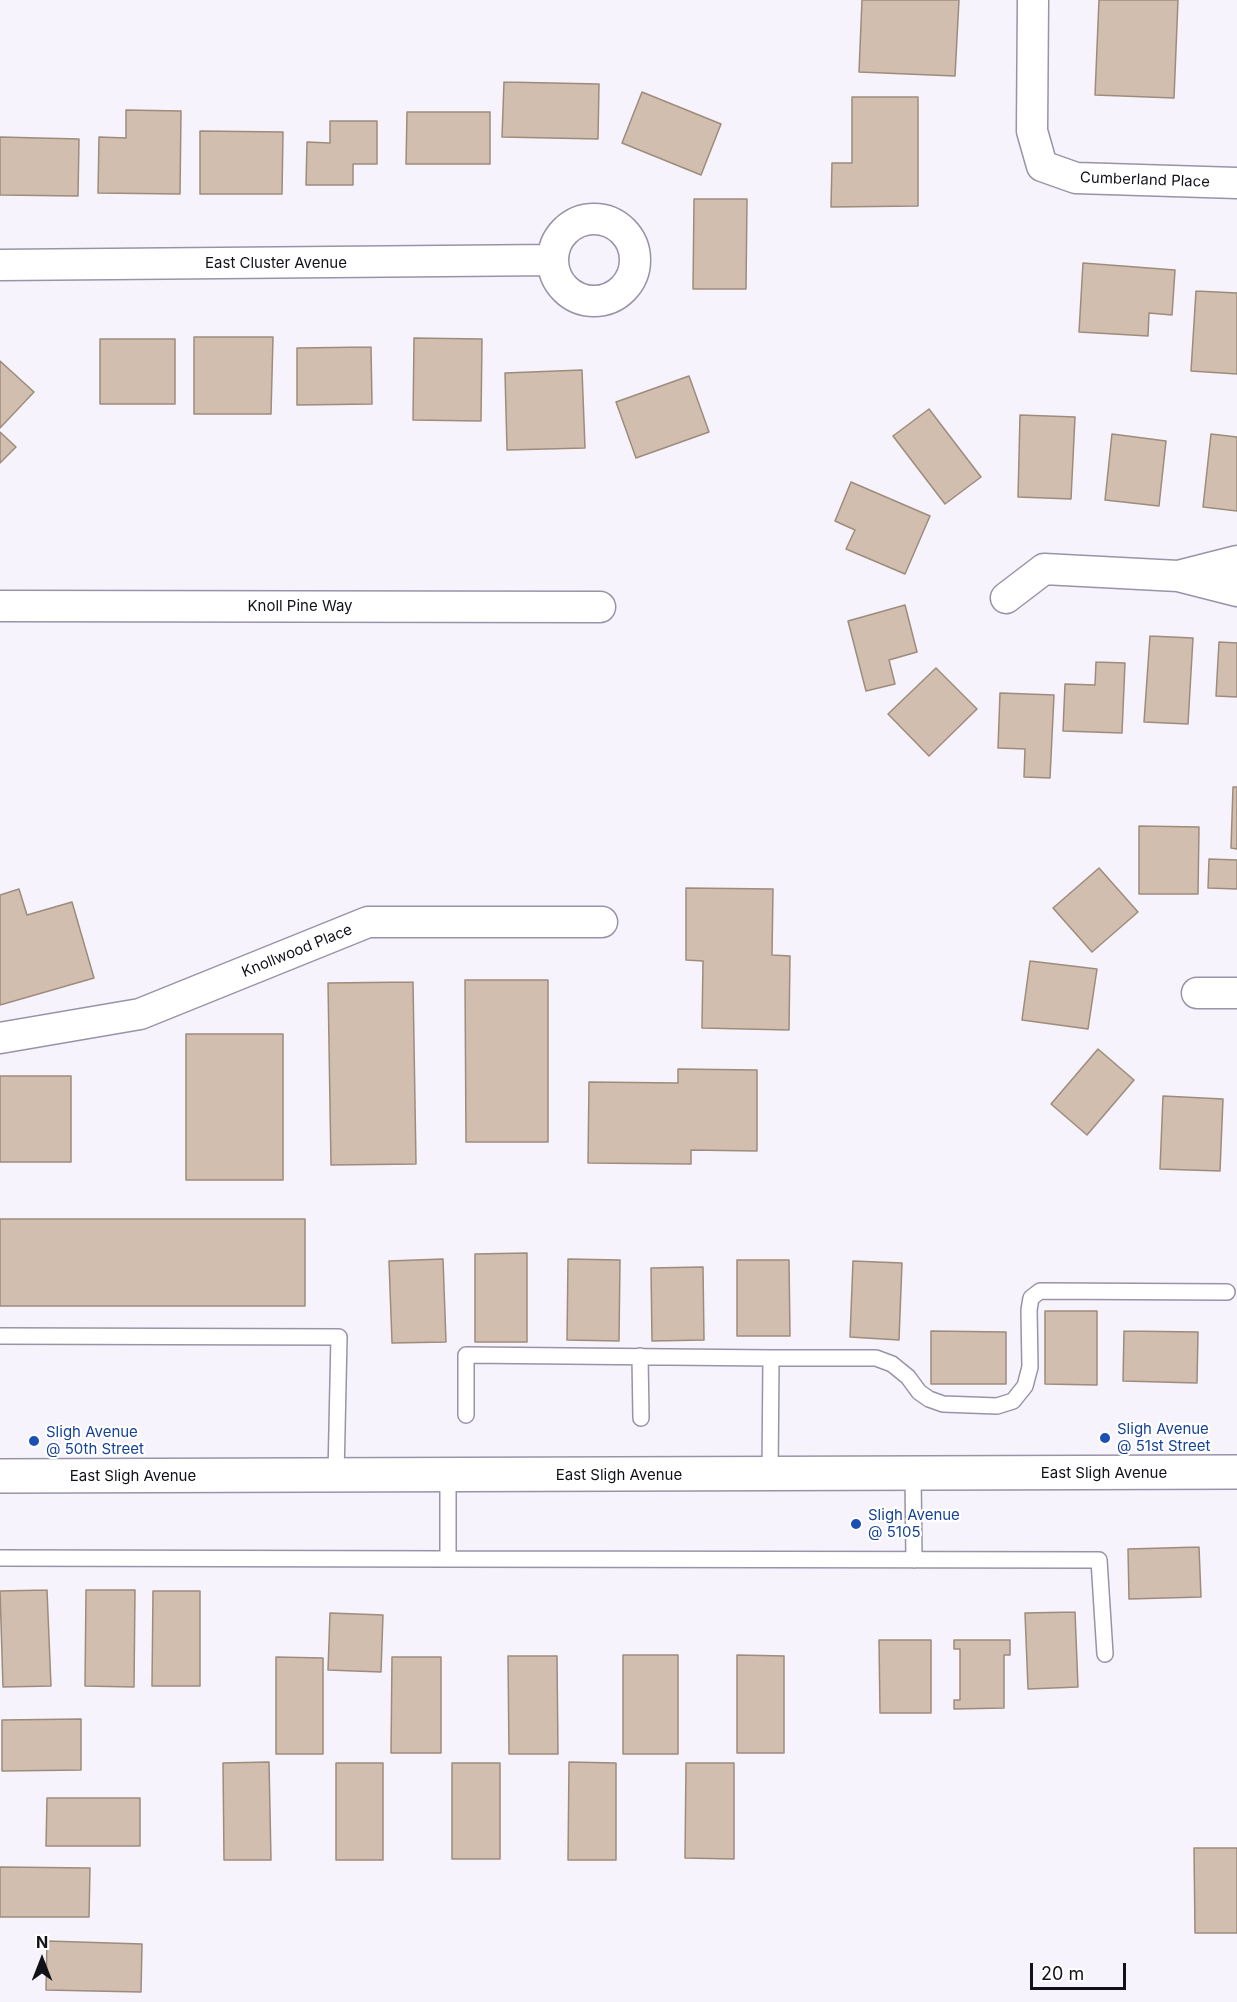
<!DOCTYPE html>
<html>
<head>
<meta charset="utf-8">
<style>
	body { margin:0 }
	#map { position:relative; width:1237px; height:2002px; overflow:hidden; background:#f6f3fc; font-family:Inter,sans-serif }
	canvas { display:block }
	.north { position:absolute; left:12px; top:1930px; width:60px; height:60px; -webkit-text-stroke:4px #fff; paint-order:stroke; rotate:0deg; font-size:16px; font-weight:700; line-height:24px; text-align:center; color:#131118 }
	.north::after { content:''; display:block; margin:auto; width:21px; height:27px; background:#131118; clip-path:polygon(50% 0,100% 100%,50% 72%,0 100%) }
	.scale { position:absolute; left:1030px; top:1963px; width:96px; height:27px; box-sizing:border-box; border:3px solid #131118; border-top:0; padding-left:8px; font-size:18px; line-height:21px; white-space:nowrap; color:#131118; -webkit-text-stroke:4px #fff; paint-order:stroke }
</style>
</head>
<body>
<div id="map">
<canvas width="1237" height="2002"></canvas>
<div class="north">N</div>
<div class="scale">20 m</div>
</div>
<script>
const g = document.querySelector('canvas').getContext('2d');
g.lineJoin = 'round';
function fillPath(path, color) {
  g.fillStyle = color;
  g.fill(path, 'evenodd');
}
function shape(rows) {
  const path = new Path2D();
  for (const r of rows) {
    if (r.length === 3) {
      path.moveTo(r[0] + r[2], r[1]);
      path.arc(r[0], r[1], r[2], 0, 2 * Math.PI);
      continue;
    }
    path.moveTo(r[0], r[1]);
    for (let i = 2; i < r.length; i += 2) path.lineTo(r[i], r[i + 1]);
  }
  return path;
}
function stroke(path, color, width, dash) {
  g.strokeStyle = color;
  g.lineWidth = width;
  g.lineCap = dash ? 'butt' : 'round';
  g.setLineDash(dash || []);
  g.stroke(path);
}
function label(font, color, halo, rows, align = 'center') {
  g.font = font + ' Inter,sans-serif';
  g.lineWidth = 4.5;
  g.setLineDash([]);
  g.textBaseline = 'middle';
  g.strokeStyle = halo;
  g.fillStyle = color;
  for (const [text, x, y, turn = 0] of rows) {
    g.save();
    g.translate(x, y);
    g.rotate((+turn || 0) * Math.PI / 180);
    g.textAlign = isNaN(turn) ? turn : align;
    if (halo) g.strokeText(text, 0, 0);
    g.fillText(text, 0, 0);
    g.restore();
  }
}
const building = shape([
	[862,0,959,0,955,76,859,72,862,0],
	[1099,0,1178,0,1174,98,1095,95,1099,0],
	[504,82,599,84,598,139,502,137,504,82],
	[642,92,721,124,701,175,622,143,642,92],
	[852,97,918,97,918,206,831,207,832,163,852,163,852,97],
	[126,110,181,111,180,194,98,193,99,137,126,138,126,110],
	[407,112,490,112,490,164,406,164,407,112],
	[330,121,377,121,377,164,353,164,353,185,306,185,307,142,330,143,330,121],
	[200,131,283,132,282,194,200,194,200,131],
	[0,137,79,139,78,196,0,195,0,137],
	[694,199,747,199,746,289,693,289,694,199],
	[1083,263,1175,270,1172,315,1149,313,1148,336,1079,332,1083,263],
	[1196,291,1237,293,1237,374,1191,371,1196,291],
	[194,337,273,337,271,414,194,414,194,337],
	[414,338,482,339,481,421,413,420,414,338],
	[100,339,175,339,175,404,100,404,100,339],
	[371,347,372,404,297,405,297,348,371,347],
	[0,361,34,392,0,428,0,361],
	[582,370,585,448,507,450,505,373,582,370],
	[689,376,709,432,636,458,616,402,689,376],
	[929,409,981,477,945,504,893,436,929,409],
	[1020,415,1075,417,1071,499,1018,497,1020,415],
	[0,432,16,447,0,463,0,432],
	[1112,434,1166,441,1159,506,1105,500,1112,434],
	[1211,434,1237,437,1237,511,1203,507,1211,434],
	[851,482,930,516,905,574,846,549,855,530,835,521,851,482],
	[905,605,917,652,889,660,895,684,866,691,848,621,905,605],
	[1150,636,1193,638,1188,724,1144,722,1150,636],
	[1219,642,1237,643,1237,697,1216,696,1219,642],
	[1096,662,1125,663,1122,733,1063,731,1065,684,1095,685,1096,662],
	[936,668,977,709,929,756,888,714,936,668],
	[1000,693,1054,695,1050,778,1024,777,1025,749,998,748,1000,693],
	[1233,787,1237,787,1237,849,1231,848,1233,787],
	[1139,826,1199,827,1198,894,1139,894,1139,826],
	[1209,859,1237,860,1237,889,1208,888,1209,859],
	[1099,868,1138,912,1092,952,1053,908,1099,868],
	[686,888,773,889,772,955,790,956,789,1030,702,1028,703,961,686,960,686,888],
	[19,889,27,915,72,902,94,978,0,1005,0,895,19,889],
	[1030,961,1097,969,1088,1029,1022,1020,1030,961],
	[465,980,548,980,548,1142,466,1142,465,980],
	[413,982,416,1164,331,1165,328,983,413,982],
	[186,1034,283,1034,283,1180,186,1180,186,1034],
	[1098,1049,1134,1080,1087,1135,1051,1104,1098,1049],
	[678,1069,757,1070,757,1151,691,1150,691,1164,588,1163,589,1082,678,1083,678,1069],
	[0,1076,71,1076,71,1162,0,1162,0,1076],
	[1163,1096,1223,1099,1220,1171,1160,1169,1163,1096],
	[0,1219,305,1219,305,1306,0,1306,0,1219],
	[527,1253,527,1342,475,1342,475,1254,527,1253],
	[443,1259,446,1342,392,1343,389,1261,443,1259],
	[568,1259,620,1260,619,1341,567,1340,568,1259],
	[737,1260,789,1260,790,1336,737,1336,737,1260],
	[853,1261,902,1263,899,1340,850,1337,853,1261],
	[703,1267,704,1340,652,1341,651,1268,703,1267],
	[1045,1311,1097,1311,1097,1385,1045,1384,1045,1311],
	[931,1331,1006,1332,1006,1384,931,1384,931,1331],
	[1124,1331,1198,1332,1197,1383,1123,1381,1124,1331],
	[1199,1547,1201,1597,1129,1599,1128,1549,1199,1547],
	[47,1590,51,1686,3,1687,0,1591,47,1590],
	[86,1590,135,1590,134,1687,85,1686,86,1590],
	[153,1591,200,1591,200,1686,152,1686,153,1591],
	[1075,1612,1078,1687,1028,1689,1025,1613,1075,1612],
	[330,1613,383,1615,381,1672,328,1670,330,1613],
	[879,1640,931,1640,931,1713,880,1713,879,1640],
	[954,1640,1010,1640,1010,1655,1004,1655,1004,1708,954,1709,954,1700,960,1700,960,1649,954,1649,954,1640],
	[623,1655,678,1655,678,1754,623,1754,623,1655],
	[737,1655,784,1656,784,1753,737,1753,737,1655],
	[508,1656,557,1656,558,1754,509,1754,508,1656],
	[276,1657,323,1658,323,1754,276,1754,276,1657],
	[392,1657,441,1657,441,1753,391,1753,392,1657],
	[81,1719,81,1770,2,1771,2,1720,81,1719],
	[269,1762,271,1860,224,1860,223,1763,269,1762],
	[569,1762,616,1763,616,1860,568,1860,569,1762],
	[336,1763,383,1763,383,1860,336,1860,336,1763],
	[452,1763,500,1763,500,1859,452,1859,452,1763],
	[686,1763,734,1763,734,1859,685,1858,686,1763],
	[47,1798,140,1798,140,1846,46,1846,47,1798],
	[1194,1848,1237,1848,1237,1933,1195,1933,1194,1848],
	[0,1867,90,1868,89,1917,0,1917,0,1867],
	[47,1941,142,1944,141,1992,46,1990,47,1941]
]);
fillPath(building, '#d1beae');
stroke(building, '#9d8c7c', 1.5);
const lane = shape([
	[0,1336,339,1337,336,1475],
	[640,1356,641,1418],
	[771,1358,876,1358,892,1364,908,1377,919,1392,929,1399,943,1404,997,1406,1013,1401,1025,1386,1030,1367,1029,1310,1031,1298,1040,1291,1227,1292],
	[466,1415,466,1355,771,1358,770,1475],
	[913,1474,914,1560],
	[0,1558,448,1559,448,1475],
	[448,1559,1099,1560,1105,1654]
]);
const street = shape([
	[1033,0,1032,131,1042,166,1076,178,1237,183],
	[594,260,41],
	[0,265,553,260],
	[1182,575,1237,561],
	[1006,598,1044,569,1178,576,1237,591],
	[0,606,600,607],
	[1197,993,1237,993],
	[0,1038,140,1014,368,922,602,922]
]);
const secondary = shape([
	[0,1476,1237,1472]
]);
stroke(lane, '#9993a8', 18);
stroke(street, '#9993a8', 33);
stroke(secondary, '#9993a8', 36);
stroke(lane, '#fff', 15);
stroke(street, '#fff', 30);
stroke(secondary, '#fff', 33);
for (const [x, y, r, color] of [
	[1105,1438,6,"#1a4fb4"],
	[34,1441,6,"#1a4fb4"],
	[856,1524,6,"#1a4fb4"]
]) {
  const dot = new Path2D();
  dot.arc(x, y, r, 0, 2 * Math.PI);
  g.fillStyle = color;
  g.fill(dot);
  stroke(dot, '#fff', 2);
}
label('15px', '#131118', '#fff', [
	["Cumberland Place",1145,180,2],
	["East Cluster Avenue",276,263],
	["Knoll Pine Way",300,606],
	["Knollwood Place",297,951,-22],
	["East Sligh Avenue",1104,1473],
	["East Sligh Avenue",619,1475],
	["East Sligh Avenue",133,1476]
]);
label('15px', '#164399', '#fff', [
	["Sligh Avenue",1117,1429],
	["@ 51st Street",1117,1446],
	["Sligh Avenue",46,1432],
	["@ 50th Street",46,1449],
	["Sligh Avenue",868,1515],
	["@ 5105",868,1532]
], 'left');
</script>
</body>
</html>
